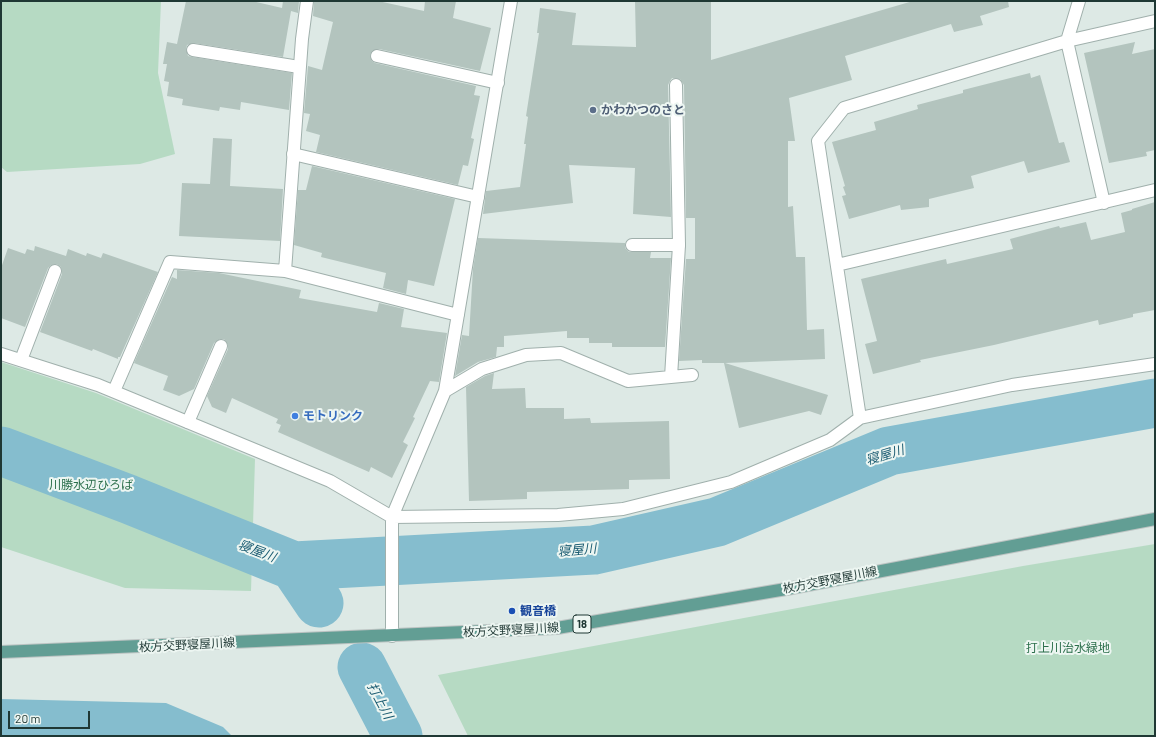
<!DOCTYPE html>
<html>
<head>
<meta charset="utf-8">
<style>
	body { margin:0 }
	#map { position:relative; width:1156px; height:737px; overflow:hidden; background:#dde9e5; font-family:Barlow,sans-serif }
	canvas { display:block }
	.frame { position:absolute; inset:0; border:2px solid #1f3834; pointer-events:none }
	.scale { position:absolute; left:8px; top:711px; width:82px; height:18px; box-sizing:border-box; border:2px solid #1f3834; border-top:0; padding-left:5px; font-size:12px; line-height:14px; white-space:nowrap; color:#1f3834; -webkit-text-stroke:3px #edf6f2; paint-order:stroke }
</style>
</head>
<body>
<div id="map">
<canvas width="1156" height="737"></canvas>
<div class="frame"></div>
<div class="scale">20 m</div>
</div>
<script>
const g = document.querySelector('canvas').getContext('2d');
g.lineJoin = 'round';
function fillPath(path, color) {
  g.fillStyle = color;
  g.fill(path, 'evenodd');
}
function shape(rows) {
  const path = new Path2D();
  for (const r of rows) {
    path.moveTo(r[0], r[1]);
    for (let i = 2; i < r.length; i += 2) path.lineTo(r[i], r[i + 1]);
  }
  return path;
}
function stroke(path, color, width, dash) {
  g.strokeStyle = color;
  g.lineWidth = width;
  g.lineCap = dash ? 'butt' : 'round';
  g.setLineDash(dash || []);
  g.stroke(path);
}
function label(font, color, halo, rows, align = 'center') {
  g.font = font + ' Barlow,"Noto Sans JP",sans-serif';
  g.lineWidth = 4;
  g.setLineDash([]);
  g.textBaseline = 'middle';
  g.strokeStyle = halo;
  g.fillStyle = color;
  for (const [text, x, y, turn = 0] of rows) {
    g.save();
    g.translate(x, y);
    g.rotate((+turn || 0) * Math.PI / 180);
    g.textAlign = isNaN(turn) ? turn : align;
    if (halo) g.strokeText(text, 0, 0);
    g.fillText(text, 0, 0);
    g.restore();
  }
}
fillPath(shape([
	[1,1,161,1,158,73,175,154,140,164,7,172,1,167],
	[1,362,96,393,255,459,251,591,125,588,1,547],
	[1155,544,1155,736,468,736,438,675,1023,566]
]), '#b6dac3');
fillPath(shape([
	[1,699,166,703,223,727,232,736,1,736]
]), '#85bdce');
stroke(shape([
	[1,451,128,499,294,566,594,550,717,522,889,451,1155,403],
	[294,566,319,603],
	[362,667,398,736]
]), '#85bdce', 49);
fillPath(shape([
	[186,1,252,1,282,8,283,1,299,1,298,13,291,11,283,57,194,43,187,45,186,49,188,56,192,57,292,73,289,110,241,102,240,110,220,107,219,111,182,105,183,99,167,96,169,82,164,81,167,64,163,64,167,42,177,44],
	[314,1,378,1,424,11,425,1,456,1,453,18,491,28,480,71,379,49,372,51,370,55,372,61,375,63,476,86,474,95,480,96,471,138,474,139,468,166,463,165,458,185,316,152,320,135,306,131,310,114,304,113,308,66,322,70,333,22,313,16],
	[635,1,711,1,711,60,913,1,1008,1,1009,7,980,16,983,25,954,32,951,24,845,56,852,80,789,98,795,141,788,141,788,207,793,206,796,257,805,257,807,330,824,329,825,359,725,363,828,395,821,415,809,411,739,428,724,363,702,363,702,360,679,361,686,259,695,259,695,218,686,218,684,85,680,79,672,78,670,81,668,85,671,217,633,214,635,168,569,165,573,203,483,214,486,191,520,187,526,144,524,144,528,117,526,116,539,33,537,33,540,8,576,13,572,45,636,47],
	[1135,42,1132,54,1155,49,1155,150,1146,152,1147,156,1109,163,1084,53],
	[1030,73,1031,78,1040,75,1059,143,1064,142,1070,162,1028,173,1024,161,971,176,974,188,929,199,929,207,901,210,900,205,849,219,842,196,846,195,843,187,845,186,832,142,876,130,874,122,918,109,917,105,963,93,963,90],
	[213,138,232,139,230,186,283,189,280,241,179,236,182,183,210,184],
	[312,166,455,199,434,286,408,280,406,294,383,288,386,273,321,257,322,253,294,245,298,190,306,190],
	[1155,202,1155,310,1133,314,1133,317,1099,325,1098,320,994,345,920,360,921,362,873,374,865,344,877,341,861,279,946,259,947,264,1013,249,1010,239,1059,226,1060,228,1086,222,1091,240,1125,232,1121,213,1132,210,1132,209],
	[478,238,625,243,625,248,629,252,651,252,650,258,671,258,665,347,612,347,612,343,589,343,589,338,567,338,567,331,504,336,504,347,497,347,496,357,478,362,455,376,462,335,469,336,473,269],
	[35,246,66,256,68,249,86,256,87,253,101,258,103,253,158,272,120,357,118,357,118,359,93,349,92,351,40,332,62,274,61,267,57,264,51,265,48,268,25,327,1,318,1,268,8,248,25,254,27,249,34,251],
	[177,270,219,273,301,290,299,298,377,312,379,303,404,309,401,327,447,333,439,382,430,381,413,417,415,418,403,442,408,445,392,478,371,467,369,472,278,432,281,425,276,423,278,419,232,398,226,413,212,407,207,396,228,349,228,345,224,339,220,339,214,343,194,389,179,396,163,390,168,376,134,363,172,277,177,279],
	[494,373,492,389,525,388,526,408,564,408,564,419,590,418,591,423,669,421,670,479,629,480,629,489,527,492,527,499,469,501,466,387,485,376]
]), '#b3c4be');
const lane = shape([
	[193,50,299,67],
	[377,56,498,83],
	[293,154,478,197],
	[632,245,679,245],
	[21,360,55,271],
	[188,422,221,346]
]);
const street = shape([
	[307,1,302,39,285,271,458,315],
	[1104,203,1067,41,1155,21],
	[837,265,1155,190],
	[1,354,98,385,330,481,392,517,558,515,623,509,731,482,830,440,860,418,1012,385,1155,364],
	[671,377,679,245,676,85],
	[114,391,170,262,285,271],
	[445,391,482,369,526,355,561,353,628,381,692,375],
	[860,418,818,141,844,108,1067,41,1079,1],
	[392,636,392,517,445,391,511,1]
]);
const primary = shape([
	[1,652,557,628,792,588,1155,519]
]);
stroke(lane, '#a0b0ac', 14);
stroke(street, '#a0b0ac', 14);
stroke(primary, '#bcc3c2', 14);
stroke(lane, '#fff', 12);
stroke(street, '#fff', 12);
stroke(primary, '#629e94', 12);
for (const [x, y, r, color] of [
	[593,110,4,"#5c6f8a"],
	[295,416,4,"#3f7fe0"],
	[512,611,4,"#1a4fb4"]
]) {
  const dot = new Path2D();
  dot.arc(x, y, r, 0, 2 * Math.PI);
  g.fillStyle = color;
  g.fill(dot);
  stroke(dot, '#edf6f2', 1.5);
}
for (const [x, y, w] of [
	[582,624,18]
]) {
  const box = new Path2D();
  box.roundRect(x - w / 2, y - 9, w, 18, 3);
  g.fillStyle = '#edf6f2';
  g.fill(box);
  stroke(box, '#1f3834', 1);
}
label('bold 11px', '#1f3834', null, [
	["18",582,624]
]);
label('bold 12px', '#4e5e75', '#edf6f2', [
	["かわかつのさと",601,110]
], 'left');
label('bold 12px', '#366cbe', '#edf6f2', [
	["モトリンク",303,416]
], 'left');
label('12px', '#2a6e4a', '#edf6f2', [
	["川勝水辺ひろば",91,485],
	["打上川治水緑地",1068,648]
]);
label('12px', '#1f3834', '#edf6f2', [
	["枚方交野寝屋川線",830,580,-11],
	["枚方交野寝屋川線",511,630,-3],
	["枚方交野寝屋川線",187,645,-3]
]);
label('bold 12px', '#164399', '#edf6f2', [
	["観音橋",520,611]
], 'left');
label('italic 13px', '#1b5c72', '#edf6f2', [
	["寝屋川",885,455,-17],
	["寝屋川",577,550,-5],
	["寝屋川",257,551,21],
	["打上川",380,701,62]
]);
</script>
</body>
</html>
